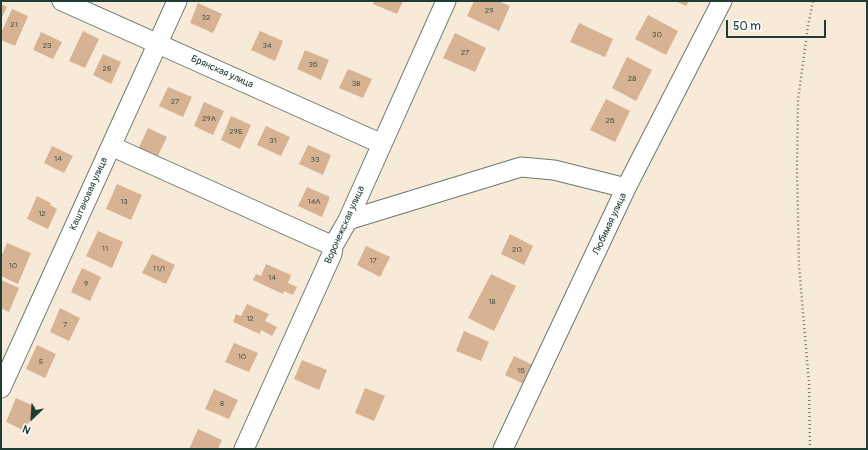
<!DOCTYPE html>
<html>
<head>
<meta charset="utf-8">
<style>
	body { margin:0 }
	#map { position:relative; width:868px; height:450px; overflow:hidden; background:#f8ead8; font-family:Pangolin,sans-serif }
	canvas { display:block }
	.frame { position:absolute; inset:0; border:2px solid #1f3d34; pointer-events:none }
	.north { position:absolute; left:12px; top:398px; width:40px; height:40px; -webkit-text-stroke:3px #fff; paint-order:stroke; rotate:205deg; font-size:11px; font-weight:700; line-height:16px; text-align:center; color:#1f3d34 }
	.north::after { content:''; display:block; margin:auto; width:14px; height:18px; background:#1f3d34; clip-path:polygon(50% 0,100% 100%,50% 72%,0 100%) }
	.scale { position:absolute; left:726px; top:20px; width:100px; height:18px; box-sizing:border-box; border:2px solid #1f3d34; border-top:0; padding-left:5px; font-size:12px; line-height:14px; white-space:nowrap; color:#1f3d34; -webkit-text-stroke:3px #fff; paint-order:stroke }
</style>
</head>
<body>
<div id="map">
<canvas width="868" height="450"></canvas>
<div class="frame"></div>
<div class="north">N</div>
<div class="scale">50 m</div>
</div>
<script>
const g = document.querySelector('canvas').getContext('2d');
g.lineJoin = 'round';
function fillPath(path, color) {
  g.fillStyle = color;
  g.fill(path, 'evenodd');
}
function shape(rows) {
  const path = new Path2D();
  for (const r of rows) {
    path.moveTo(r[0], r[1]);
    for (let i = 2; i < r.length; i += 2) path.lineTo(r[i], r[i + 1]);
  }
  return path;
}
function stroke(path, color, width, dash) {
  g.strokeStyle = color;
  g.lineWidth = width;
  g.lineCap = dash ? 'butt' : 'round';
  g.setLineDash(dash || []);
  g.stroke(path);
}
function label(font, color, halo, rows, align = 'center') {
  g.font = font + ' Pangolin,sans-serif';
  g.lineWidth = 4;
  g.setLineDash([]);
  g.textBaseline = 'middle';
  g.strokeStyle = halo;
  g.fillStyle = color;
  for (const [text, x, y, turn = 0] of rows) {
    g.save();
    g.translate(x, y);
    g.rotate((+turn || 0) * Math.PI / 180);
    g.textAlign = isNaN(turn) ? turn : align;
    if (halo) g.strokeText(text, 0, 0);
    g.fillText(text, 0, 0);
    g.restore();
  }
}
fillPath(shape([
	[374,1,403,1,397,14,373,4],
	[474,1,498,1,510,6,499,31,467,16],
	[675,1,689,1,686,6],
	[198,3,222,14,213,33,190,23],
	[1,4,7,7,1,19],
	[12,9,28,16,15,46,1,40,1,33],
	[648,15,678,31,666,55,635,39],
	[579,23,613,39,605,57,570,42],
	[83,31,99,39,85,68,69,61],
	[260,31,283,41,275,61,251,50],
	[41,32,62,42,53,59,33,50],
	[455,33,486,48,475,72,443,58],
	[305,50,329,60,321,80,297,69],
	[103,54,121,62,111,84,93,75],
	[627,57,652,70,636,101,612,88],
	[348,69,372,79,363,98,339,88],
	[168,87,192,97,183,117,159,106],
	[606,99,630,111,615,142,590,130],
	[204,102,224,111,213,135,194,126],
	[231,116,251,125,240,149,221,140],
	[266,126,290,137,281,156,257,145],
	[148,128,167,137,156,160,137,151],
	[308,145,331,155,323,175,299,164],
	[52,146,73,156,64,173,44,163],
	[117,184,142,195,131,220,106,209],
	[307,187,330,197,322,217,298,206],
	[37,196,51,203,50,205,57,209,48,229,27,219],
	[98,231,123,242,112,268,86,256],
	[510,234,533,246,524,265,501,254],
	[7,243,31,253,18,284,1,276,1,257],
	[366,246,390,257,380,277,357,265],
	[152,254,175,265,166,284,142,273],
	[266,264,291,275,288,283,297,287,293,295,284,291,283,294,253,280,256,274,261,276],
	[82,268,101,277,90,301,71,292],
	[491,274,516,286,494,331,468,318],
	[1,280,19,288,9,312,1,308],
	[247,304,269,314,265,321,277,327,272,336,261,330,260,334,233,322,236,314,241,316],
	[60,308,80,318,69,341,50,332],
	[464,331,489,342,481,361,456,351],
	[234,343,258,353,249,372,225,362],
	[37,345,56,354,45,378,26,369],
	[514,356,537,367,528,386,505,375],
	[302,360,327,370,319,390,294,379],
	[365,388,385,396,374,421,355,413],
	[214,389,238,400,229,419,205,409],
	[16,398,36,407,25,431,6,422],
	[198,429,222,440,218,449,189,449]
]), '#d7b293');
const minor = shape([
	[62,1,382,144],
	[111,146,333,246],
	[348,220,521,167,554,170,626,188],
	[1,388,177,1],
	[244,449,332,254,333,246,348,220,446,1],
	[503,449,626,188,722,1]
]);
stroke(minor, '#6b7a6d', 21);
stroke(shape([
	[810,449,809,384,799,265,797,170,798,100,808,26,813,1]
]), '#6b7a6d', 2.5, [1, 3]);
stroke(minor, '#fff', 19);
label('8px', '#4d5a4c', null, [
	["29",489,11],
	["32",206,18],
	["21",14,25],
	["30",657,35],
	["23",47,46],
	["34",267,46],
	["27",465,53],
	["36",313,65],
	["25",107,69],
	["28",632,79],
	["38",356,84],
	["27",175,102],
	["29А",209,119],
	["26",610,121],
	["29Б",236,132],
	["31",273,141],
	["14",58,159],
	["33",315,160],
	["13",124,202],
	["14А",314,202],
	["12",42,214],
	["11",105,249],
	["20",517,250],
	["17",373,261],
	["10",13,266],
	["11/1",159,269],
	["14",272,278],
	["9",86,284],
	["18",492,302],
	["12",250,319],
	["7",65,325],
	["10",242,357],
	["5",41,362],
	["16",521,371],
	["8",222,404]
]);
label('10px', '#1f3d34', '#fff', [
	["Брянская улица",222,72,24],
	["Каштановая улица",89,194,-66],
	["Любимая улица",610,224,-65],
	["Воронежская улица",345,225,-66]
]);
</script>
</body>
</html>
